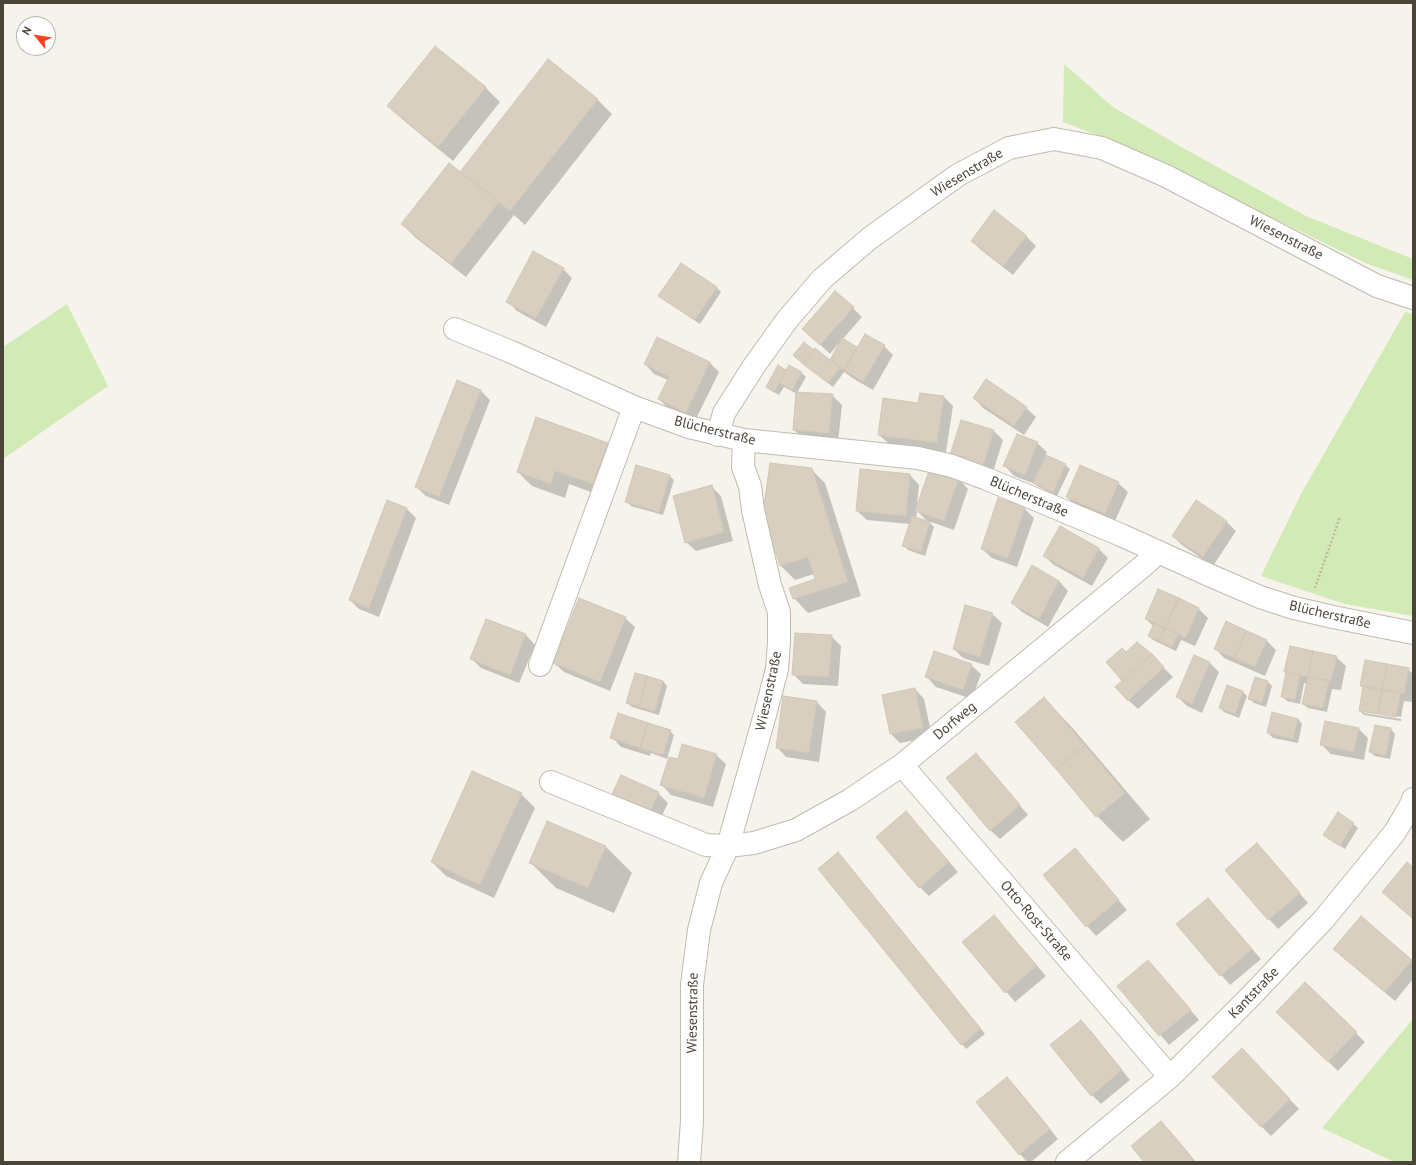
<!DOCTYPE html>
<html>
<head>
<meta charset="utf-8">
<style>
	body { margin:0 }
	#map { position:relative; width:1416px; height:1165px; overflow:hidden; background:#f6f3ec; font-family:"PT Sans",sans-serif }
	canvas { display:block }
	.frame { position:absolute; inset:0; border:4px solid #4b4439; pointer-events:none }
	.north { position:absolute; left:16px; top:16px; width:40px; height:40px; box-sizing:border-box; background:#fff; border:1px solid #b7b4b0; border-radius:50%; rotate:300deg; font-size:11px; font-weight:700; line-height:16px; text-align:center; color:#4b4439 }
	.north::after { content:''; display:block; margin:auto; width:14px; height:18px; background:#fc3f1d; clip-path:polygon(50% 0,100% 100%,50% 72%,0 100%) }
</style>
</head>
<body>
<div id="map">
<canvas width="1416" height="1165"></canvas>
<div class="frame"></div>
<div class="north">N</div>
</div>
<script>
const g = document.querySelector('canvas').getContext('2d');
g.lineJoin = 'round';
function fillPath(path, color) {
  g.fillStyle = color;
  g.fill(path, 'evenodd');
}
function shape(rows) {
  const path = new Path2D();
  for (const r of rows) {
    path.moveTo(r[0], r[1]);
    for (let i = 2; i < r.length; i += 2) path.lineTo(r[i], r[i + 1]);
  }
  return path;
}
function stroke(path, color, width, dash) {
  g.strokeStyle = color;
  g.lineWidth = width;
  g.lineCap = dash ? 'butt' : 'round';
  g.setLineDash(dash || []);
  g.stroke(path);
}
function label(font, color, halo, rows, align = 'center') {
  g.font = font + ' "PT Sans",sans-serif';
  g.lineWidth = 3;
  g.setLineDash([]);
  g.textBaseline = 'middle';
  g.strokeStyle = halo;
  g.fillStyle = color;
  for (const [text, x, y, turn = 0] of rows) {
    g.save();
    g.translate(x, y);
    g.rotate((+turn || 0) * Math.PI / 180);
    g.textAlign = isNaN(turn) ? turn : align;
    if (halo) g.strokeText(text, 0, 0);
    g.fillText(text, 0, 0);
    g.restore();
  }
}
fillPath(shape([
	[1064,64,1113,107,1183,148,1306,216,1413,259,1413,280,1368,264,1110,140,1063,122],
	[67,304,108,386,3,459,3,347],
	[1405,312,1413,314,1413,616,1345,604,1261,576,1301,494],
	[1413,1019,1413,1162,1394,1162,1322,1128]
]), '#d2eab5');
fillPath(shape([
	[435,48,486,88,500,102,453,161,403,120,389,106],
	[548,61,598,100,612,114,525,225,514,215,466,277,416,238,402,224,460,173],
	[1026,236,1036,246,1013,275,981,250,972,241],
	[681,264,717,288,721,292,700,324,664,300,660,296],
	[563,269,572,278,546,327,517,311,507,301],
	[853,308,862,317,842,340,857,348,884,346,893,355,873,390,854,379,844,372,833,387,799,360,830,361,840,344,839,343,830,354,813,338],
	[658,338,710,363,719,372,695,421,668,408,659,399,668,380,654,374,645,364],
	[778,366,787,371,789,366,802,373,806,377,797,393,832,395,842,405,838,442,803,439,794,430,797,394,784,387,779,395,772,391,767,387],
	[481,391,490,400,449,505,426,496,416,487],
	[944,397,953,406,946,452,889,444,879,435,919,404],
	[974,398,1026,408,1036,417,1024,435,983,408],
	[994,431,1003,440,992,475,961,465],
	[1037,443,1047,452,1045,456,1065,465,1070,469,1057,496,1039,487,1035,484,1014,476,1005,466],
	[608,444,622,458,607,498,569,484,565,498,532,486,518,472],
	[811,469,825,483,861,596,808,613,794,598,816,580,814,574,795,580,781,566],
	[861,470,910,475,919,485,917,505,959,479,968,489,954,530,928,521,934,527,925,556,908,550,903,545,910,524,867,520,857,511],
	[917,511,928,522,916,518],
	[669,475,674,480,663,515,631,506,626,501],
	[1118,483,1128,492,1114,523,1076,507,1067,497],
	[712,487,721,496,733,541,696,551,686,542],
	[1196,501,1227,522,1236,531,1213,566,1182,545,1173,536],
	[1024,508,1034,518,1017,567,992,558,982,549],
	[407,509,416,518,379,617,359,609,350,600],
	[1060,528,1099,549,1108,558,1092,586,1054,565,1044,556],
	[1033,567,1059,581,1068,591,1048,627,1022,612,1012,603],
	[1159,590,1199,609,1208,618,1195,646,1181,640,1176,651,1153,640,1149,636,1153,626,1146,619],
	[992,614,1002,623,989,666,963,658,954,649],
	[625,618,635,627,610,691,564,672,554,663],
	[487,620,526,635,535,645,519,683,481,668,471,658],
	[831,636,841,646,838,686,803,684,793,674],
	[1267,641,1276,650,1265,676,1224,658,1215,648],
	[1290,647,1336,657,1346,666,1341,690,1332,689,1327,712,1308,708,1303,704,1307,684,1304,683,1300,704,1287,701,1282,696],
	[1126,653,1161,665,1173,677,1138,709,1128,700,1124,681],
	[1210,663,1219,672,1202,713,1187,706,1178,697],
	[971,665,981,674,972,699,936,687,927,677],
	[1408,669,1413,674,1413,702,1404,701,1401,717,1364,711,1364,713,1401,719,1401,721,1364,715,1360,711,1364,688,1361,686],
	[1256,678,1268,682,1272,686,1266,707,1254,703,1250,699],
	[663,681,667,686,659,715,632,707,627,703],
	[1228,686,1243,692,1247,696,1239,718,1224,712,1220,708],
	[915,689,924,699,932,737,900,743,891,734,883,696],
	[1044,699,1070,725,1150,819,1123,842,1097,816],
	[817,702,826,712,819,762,786,757,777,747],
	[1298,719,1302,724,1298,743,1273,738,1268,733],
	[1358,728,1368,738,1364,760,1331,754,1322,745],
	[1391,729,1395,734,1390,759,1375,756,1370,752],
	[670,731,674,735,667,759,651,753,650,756,621,747,612,737],
	[716,755,726,764,713,807,671,795,662,785],
	[985,764,1028,815,1000,839,990,830],
	[613,793,658,793,668,803,660,820,622,803],
	[521,794,535,808,494,898,446,876,432,862],
	[906,812,958,872,929,896,920,887],
	[1353,824,1358,828,1345,849,1329,839,1324,835],
	[1257,844,1308,903,1278,929,1269,919],
	[606,847,632,873,614,913,556,888,530,862],
	[1075,850,1127,910,1096,936,1087,926],
	[838,853,985,1034,966,1049,819,869],
	[1208,899,1261,959,1230,985,1178,925],
	[994,916,1046,976,1015,1002,964,942],
	[1361,918,1413,962,1413,979,1395,1001,1344,958],
	[1148,961,1199,1020,1169,1045,1118,986],
	[1305,983,1365,1042,1338,1071,1277,1012],
	[1081,1022,1091,1031,1130,1080,1101,1104,1092,1095],
	[1251,1059,1299,1109,1271,1136,1261,1126],
	[1007,1078,1016,1087,1058,1139,1031,1162,1027,1162,1020,1154],
	[1161,1122,1170,1131,1196,1162,1145,1162]
]), '#0003');
const building = shape([
	[435,46,486,87,438,147,387,106,435,46],
	[548,59,598,99,510,211,460,172,548,59],
	[449,163,499,202,451,264,401,224,449,163],
	[994,210,1027,236,1003,266,971,241,994,210],
	[533,251,564,268,536,318,506,302,533,251],
	[681,263,717,287,695,320,658,296,681,263],
	[835,291,854,307,820,345,802,329,835,291],
	[865,334,885,345,863,382,844,370,865,334],
	[657,337,710,362,686,413,658,399,669,377,644,364,657,337],
	[842,338,857,347,844,370,830,360,842,338],
	[804,342,814,350,803,364,793,355,804,342],
	[815,348,840,368,828,383,803,364,815,348],
	[778,365,786,370,774,392,766,387,778,365],
	[789,365,802,372,792,390,779,383,789,365],
	[986,379,1027,407,1014,426,973,398,986,379],
	[457,380,481,390,439,497,415,487,457,380],
	[796,392,833,394,829,433,793,430,796,392],
	[920,393,944,396,937,443,878,435,883,398,918,403,920,393],
	[536,417,608,443,593,484,555,471,551,484,517,472,536,417],
	[961,420,994,430,983,466,950,455,961,420],
	[1017,434,1038,442,1025,475,1003,466,1017,434],
	[1046,455,1066,464,1053,492,1033,483,1046,455],
	[770,463,812,468,848,582,793,599,789,588,815,579,808,557,780,566,763,513,770,463],
	[636,465,670,475,659,512,625,502,636,465],
	[1080,465,1119,482,1105,514,1066,497,1080,465],
	[930,468,959,478,944,521,915,511,930,468],
	[860,469,910,474,906,516,856,511,860,469],
	[712,485,724,532,685,543,673,496,712,485],
	[998,498,1025,507,1008,558,981,549,998,498],
	[387,500,407,508,369,608,349,600,387,500],
	[1196,500,1227,521,1203,557,1172,536,1196,500],
	[912,516,930,522,921,552,902,546,912,516],
	[1060,526,1099,548,1083,578,1043,556,1060,526],
	[1032,565,1059,581,1039,619,1011,603,1032,565],
	[1158,589,1179,598,1165,628,1145,619,1158,589],
	[579,598,626,617,600,682,553,663,579,598],
	[1179,598,1199,608,1186,638,1165,628,1179,598],
	[965,605,993,613,980,657,953,649,965,605],
	[486,619,526,634,510,675,470,659,486,619],
	[1226,621,1247,631,1234,658,1214,649,1226,621],
	[1154,623,1165,628,1159,641,1148,636,1154,623],
	[1165,628,1178,634,1172,647,1159,641,1165,628],
	[1247,631,1267,640,1255,667,1234,658,1247,631],
	[795,633,832,635,829,677,792,675,795,633],
	[1137,642,1152,654,1122,681,1106,662,1122,648,1126,652,1137,642],
	[1290,646,1313,651,1308,677,1284,672,1290,646],
	[934,651,972,664,963,690,925,677,934,651],
	[1313,651,1337,656,1331,681,1308,677,1313,651],
	[1152,654,1164,667,1128,701,1115,687,1152,654],
	[1194,655,1210,662,1192,704,1176,697,1194,655],
	[1365,660,1387,664,1382,690,1360,686,1365,660],
	[1387,664,1409,668,1404,694,1382,690,1387,664],
	[1286,672,1300,675,1295,700,1281,697,1286,672],
	[635,673,647,676,639,707,626,703,635,673],
	[647,676,663,681,655,711,639,707,647,676],
	[1255,677,1268,681,1262,703,1248,699,1255,677],
	[1308,677,1329,681,1323,708,1302,704,1308,677],
	[1227,685,1243,691,1235,714,1219,708,1227,685],
	[1363,686,1382,690,1378,714,1359,711,1363,686],
	[915,688,923,728,890,734,882,695,915,688],
	[1382,690,1401,693,1396,717,1378,714,1382,690],
	[783,696,817,701,809,753,776,748,783,696],
	[1044,697,1085,745,1056,769,1015,722,1044,697],
	[1272,712,1298,719,1293,739,1267,733,1272,712],
	[618,713,648,723,640,748,610,738,618,713],
	[1325,721,1359,728,1354,752,1320,745,1325,721],
	[648,723,671,730,663,755,640,748,648,723],
	[1375,725,1391,728,1386,756,1369,752,1375,725],
	[682,744,717,754,704,798,660,785,669,757,678,759,682,744],
	[1085,745,1125,793,1096,817,1056,769,1085,745],
	[976,753,1020,805,990,831,946,778,976,753],
	[472,771,522,793,480,885,431,862,472,771],
	[621,775,659,792,650,812,612,794,621,775],
	[906,811,949,862,919,888,876,837,906,811],
	[1338,812,1354,823,1340,846,1323,835,1338,812],
	[547,821,606,846,588,888,529,863,547,821],
	[1257,843,1300,893,1268,920,1225,870,1257,843],
	[1075,848,1119,900,1086,927,1043,875,1075,848],
	[838,852,981,1029,961,1045,818,869,838,852],
	[1407,862,1413,867,1413,919,1382,892,1407,862],
	[1208,898,1252,949,1220,976,1176,924,1208,898],
	[994,915,1037,966,1005,993,962,942,994,915],
	[1361,916,1412,960,1385,992,1333,949,1361,916],
	[1148,960,1191,1010,1159,1036,1117,986,1148,960],
	[1305,982,1357,1032,1328,1062,1276,1012,1305,982],
	[1081,1020,1122,1070,1091,1096,1050,1045,1081,1020],
	[1242,1048,1290,1099,1261,1127,1212,1077,1242,1048],
	[1007,1077,1050,1129,1019,1155,976,1102,1007,1077],
	[1161,1121,1184,1148,1195,1162,1144,1162,1131,1146,1161,1121]
]);
fillPath(building, '#d8cfc1');
stroke(building, '#d3c7b4', 1);
const minor = shape([
	[455,329,509,351,634,407,689,427,744,440,918,458,952,466,987,479,1121,535,1209,575,1260,597,1294,608,1333,617,1413,633],
	[718,435,724,413,754,366,787,320,822,279,870,238,958,175,1009,148,1054,139,1102,148,1166,176,1377,286,1413,298],
	[540,665,634,407],
	[902,765,1170,1077],
	[551,782,706,845,728,846,754,843,796,830,850,800,902,765,1143,566,1150,560,1156,552],
	[689,1162,692,1121,692,985,699,930,711,883,728,846,766,711,777,669,779,643,779,612,770,585,753,510,750,486,743,467,744,440],
	[1067,1162,1170,1077,1251,996,1324,919,1370,863,1395,832,1412,803,1413,799]
]);
stroke(minor, '#c2bbae', 24);
stroke(shape([
	[1315,588,1340,517]
]), '#c4b79f', 2.5, [2, 2]);
stroke(minor, '#fff', 22);
label('14px', '#4b4439', '#fff', [
	["Wiesenstraße",967,173,-31],
	["Wiesenstraße",1286,238,27],
	["Blücherstraße",715,431,14],
	["Blücherstraße",1029,497,23],
	["Blücherstraße",1330,615,13],
	["Wiesenstraße",769,691,-78],
	["Dorfweg",955,721,-40],
	["Otto-Rost-Straße",1036,921,49],
	["Kantstraße",1254,993,-46],
	["Wiesenstraße",693,1013,-89]
]);
</script>
</body>
</html>
